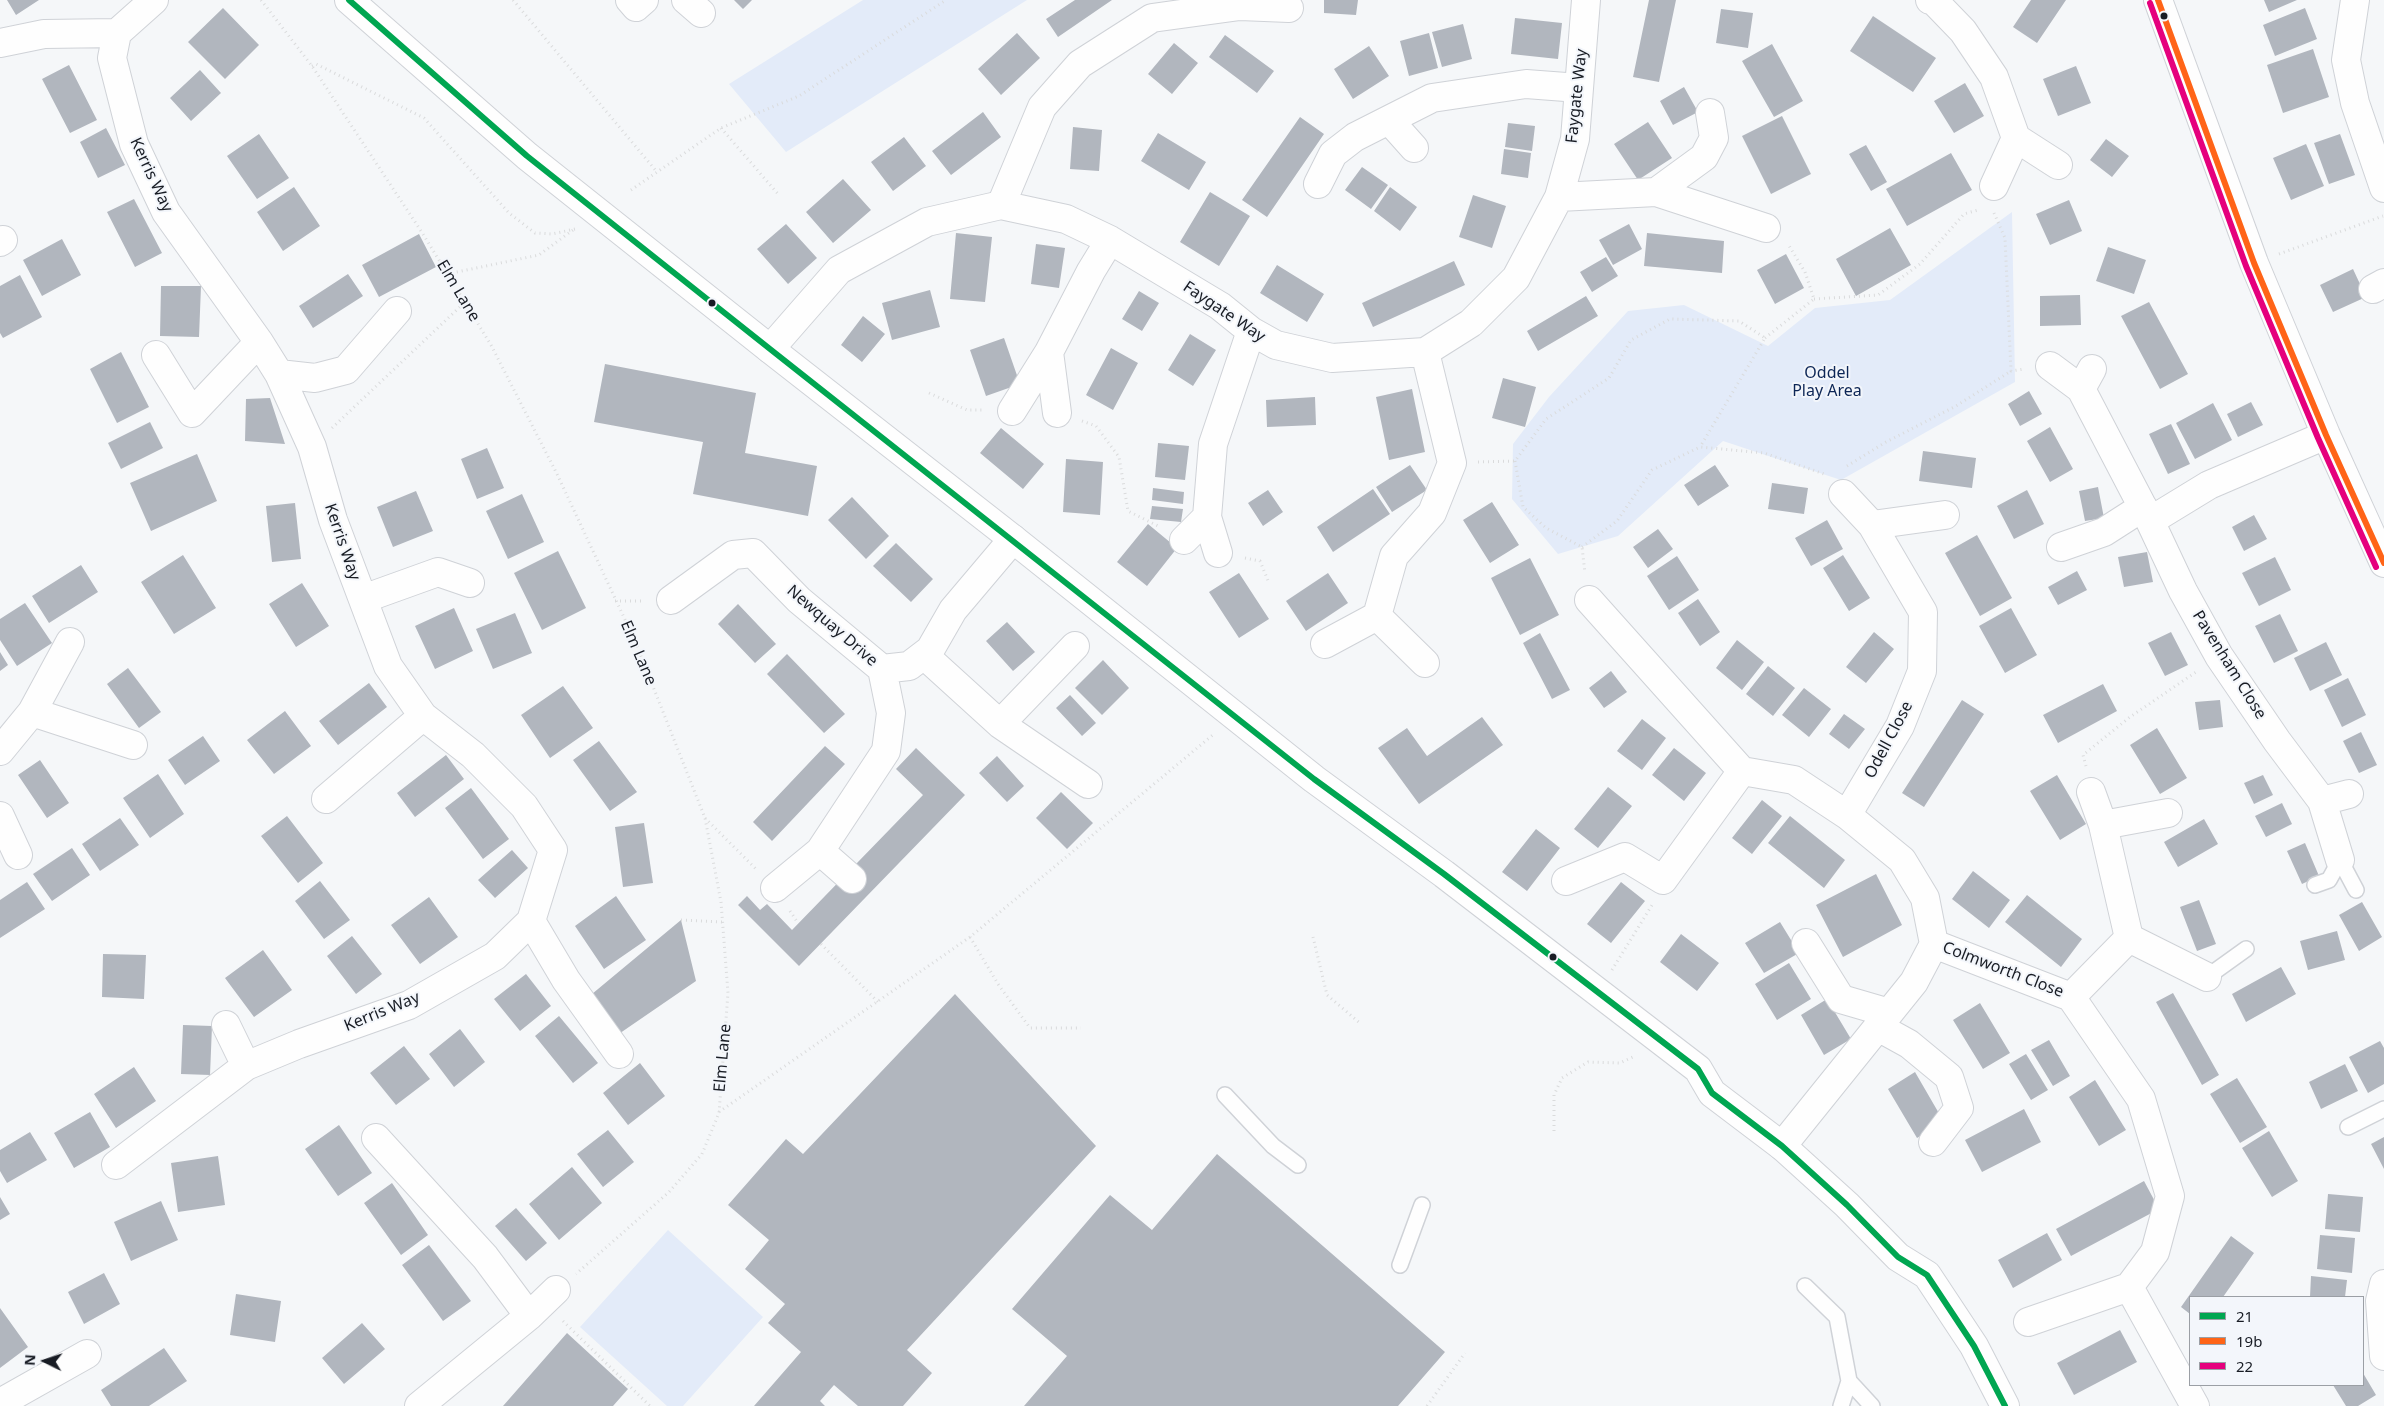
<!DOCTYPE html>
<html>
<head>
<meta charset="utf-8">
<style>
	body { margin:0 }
	#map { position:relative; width:2384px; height:1406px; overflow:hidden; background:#f5f7f9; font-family:"Noto Sans",sans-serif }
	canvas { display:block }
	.legend { position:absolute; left:2189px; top:1296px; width:175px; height:90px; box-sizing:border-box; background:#f3f6fb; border:1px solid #9b9fa5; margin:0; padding:6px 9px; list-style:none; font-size:15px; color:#181c24 }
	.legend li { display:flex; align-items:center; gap:10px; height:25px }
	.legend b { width:25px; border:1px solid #9b9fa5 }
	.north { position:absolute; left:20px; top:1336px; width:50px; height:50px; -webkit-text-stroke:4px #f3f6fb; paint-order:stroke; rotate:274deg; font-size:14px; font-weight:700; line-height:20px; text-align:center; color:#181c24 }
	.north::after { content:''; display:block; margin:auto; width:18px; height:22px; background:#181c24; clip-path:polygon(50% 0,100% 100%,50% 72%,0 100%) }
</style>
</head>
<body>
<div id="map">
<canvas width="2384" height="1406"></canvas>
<ul class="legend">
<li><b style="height:6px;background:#00a651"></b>21</li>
<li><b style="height:6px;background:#ff6417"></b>19b</li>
<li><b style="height:6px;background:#e5007d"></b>22</li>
</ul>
<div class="north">N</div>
</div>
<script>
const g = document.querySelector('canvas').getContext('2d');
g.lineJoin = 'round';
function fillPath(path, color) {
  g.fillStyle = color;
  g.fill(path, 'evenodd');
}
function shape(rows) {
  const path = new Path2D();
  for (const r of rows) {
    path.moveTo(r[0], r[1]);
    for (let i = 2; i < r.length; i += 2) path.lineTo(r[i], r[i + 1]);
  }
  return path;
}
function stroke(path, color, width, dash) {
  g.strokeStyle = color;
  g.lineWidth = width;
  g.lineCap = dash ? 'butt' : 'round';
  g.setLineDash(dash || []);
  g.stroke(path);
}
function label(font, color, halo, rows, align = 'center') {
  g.font = font + ' "Noto Sans",sans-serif';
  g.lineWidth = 4;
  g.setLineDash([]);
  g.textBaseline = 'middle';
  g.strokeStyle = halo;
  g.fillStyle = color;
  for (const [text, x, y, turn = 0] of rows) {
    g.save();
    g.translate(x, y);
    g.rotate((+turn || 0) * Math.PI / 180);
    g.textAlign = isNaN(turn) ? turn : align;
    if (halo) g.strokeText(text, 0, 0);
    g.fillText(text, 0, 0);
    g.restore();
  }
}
fillPath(shape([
	[863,0,1027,0,786,152,729,84],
	[2012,212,2015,382,1841,480,1723,441,1618,536,1558,554,1512,499,1513,444,1549,397,1628,311,1684,305,1768,346,1815,308,1890,300],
	[668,1230,763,1317,683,1406,667,1406,580,1327]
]), '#e3ebf9');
fillPath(shape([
	[7,0,39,0,16,15],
	[734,0,752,0,743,9],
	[1075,0,1112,0,1058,37,1046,19],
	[1324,0,1358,0,1356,15,1324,13],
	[1649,0,1676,0,1659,82,1633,77],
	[2031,0,2066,0,2037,43,2013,27],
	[2264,0,2297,0,2269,12],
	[223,8,259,45,225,79,188,42],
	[2305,8,2317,39,2275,56,2263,25],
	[1721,9,1753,13,1748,48,1716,43],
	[1873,16,1936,58,1913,92,1850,51],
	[1515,18,1562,23,1558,59,1511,54],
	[1463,24,1472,59,1442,67,1432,32],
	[1017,33,1040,58,1001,95,978,69],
	[1429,33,1438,68,1409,76,1400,41],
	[1225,35,1274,71,1257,93,1209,57],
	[1174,43,1198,63,1172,94,1148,74],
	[1772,44,1803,101,1774,117,1742,61],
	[1369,46,1389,76,1353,99,1334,69],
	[2313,49,2329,97,2283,113,2267,65],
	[69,65,97,120,70,133,42,79],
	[2076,66,2091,103,2058,116,2043,79],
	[200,70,221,93,191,121,170,98],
	[1965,83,1984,116,1954,133,1934,101],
	[1684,87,1698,112,1673,125,1660,101],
	[983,112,1001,137,951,175,932,151],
	[1782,116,1811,174,1771,194,1742,136],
	[1300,117,1324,134,1267,217,1242,200],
	[1648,122,1672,158,1638,180,1614,144],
	[1508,123,1535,126,1532,151,1505,147],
	[1073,127,1102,130,1099,171,1070,169],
	[106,128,125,165,98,178,80,142],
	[1158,133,1206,162,1189,190,1141,161],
	[259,134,289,178,257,199,227,156],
	[2340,134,2355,175,2329,184,2314,143],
	[904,137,926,166,893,191,871,162],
	[2106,139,2129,156,2112,177,2090,160],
	[2306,144,2324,186,2291,200,2273,158],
	[1866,145,1887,182,1871,191,1849,154],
	[1504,149,1531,153,1528,178,1501,174],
	[1951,153,1972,190,1907,226,1886,189],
	[1362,167,1388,185,1371,209,1345,190],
	[843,179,871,210,833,243,806,212],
	[294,187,320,226,283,251,257,212],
	[1390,187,1417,207,1400,231,1374,211],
	[1210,192,1250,216,1219,266,1180,242],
	[1473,195,1506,206,1492,248,1459,237],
	[134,199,162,253,135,267,107,212],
	[2069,200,2082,231,2050,245,2036,214],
	[786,224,817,258,788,284,757,249],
	[1629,224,1642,249,1613,265,1599,240],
	[1890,228,1911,265,1856,296,1836,259],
	[956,233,992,237,985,302,950,299],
	[1647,233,1724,241,1722,273,1644,266],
	[419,234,436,267,379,297,362,265],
	[62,239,81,275,42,296,23,260],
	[1036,244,1065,248,1059,288,1031,284],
	[2108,247,2146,260,2134,294,2096,281],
	[1786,254,1804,288,1775,304,1757,270],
	[1606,257,1618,276,1592,292,1580,272],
	[1454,261,1465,285,1373,327,1362,303],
	[1277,265,1324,294,1307,322,1260,293],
	[2353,269,2366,297,2333,312,2320,285],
	[348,274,363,296,313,328,299,306],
	[20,275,42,317,3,338,0,333,0,286],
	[161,286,201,286,199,337,160,336],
	[930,290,940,327,892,340,882,303],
	[1139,291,1159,303,1142,331,1122,319],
	[2080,295,2081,325,2040,326,2040,296],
	[1586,296,1598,316,1538,351,1527,331],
	[2149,302,2188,374,2160,389,2121,316],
	[863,316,885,334,862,362,841,345],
	[1190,334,1216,350,1193,386,1168,370],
	[1004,338,1020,384,986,396,970,350],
	[1111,348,1138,363,1113,410,1086,395],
	[121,352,149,407,117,423,90,369],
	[605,364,756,393,745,453,817,466,808,516,693,494,703,442,594,422],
	[1503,378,1536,387,1525,427,1492,418],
	[1412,389,1425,452,1389,460,1376,397],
	[2029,391,2042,414,2020,426,2008,404],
	[1315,397,1316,425,1267,427,1266,400],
	[270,398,285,444,245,441,246,399],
	[2251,402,2263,425,2238,437,2227,414],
	[2213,403,2232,440,2195,459,2176,423],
	[150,422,163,448,121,469,108,443],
	[2171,424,2190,464,2168,474,2149,434],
	[2050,427,2073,469,2050,482,2027,441],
	[1001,428,1044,464,1023,489,980,453],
	[1158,443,1189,446,1185,480,1155,477],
	[487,448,504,488,477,499,461,459],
	[1923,451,1976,458,1972,488,1919,481],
	[197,454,217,501,151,531,130,483],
	[1066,459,1103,462,1100,515,1063,512],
	[1410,465,1427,490,1392,512,1376,487],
	[1715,465,1729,486,1698,506,1684,485],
	[1772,483,1808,488,1804,514,1768,509],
	[2098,487,2104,518,2085,521,2079,491],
	[1153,488,1184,492,1183,504,1152,500],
	[1373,489,1390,514,1333,552,1317,527],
	[1268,490,1283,512,1263,526,1248,503],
	[2027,490,2044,524,2014,539,1997,506],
	[416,491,433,531,393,547,377,507],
	[522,494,544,542,508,559,486,511],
	[852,497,889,536,866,559,828,520],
	[1492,502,1519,545,1490,563,1463,520],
	[295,503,301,559,272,562,266,506],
	[1152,506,1183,509,1181,522,1150,519],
	[2254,515,2267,539,2244,551,2232,527],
	[1827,520,1843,549,1811,566,1795,538],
	[1148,524,1177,548,1147,586,1117,562],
	[1658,529,1673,549,1648,568,1633,547],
	[1977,535,2012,598,1980,616,1945,553],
	[896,543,933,579,911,602,873,566],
	[558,551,586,608,542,630,514,573],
	[2147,552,2153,582,2124,587,2118,557],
	[183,555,216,608,174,634,141,582],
	[1843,555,1870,598,1849,611,1823,568],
	[1677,556,1699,590,1669,610,1647,576],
	[2275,557,2291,590,2259,606,2242,573],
	[1530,558,1559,615,1520,635,1491,578],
	[81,565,98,592,49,623,32,596],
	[2077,571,2087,590,2058,605,2048,587],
	[1239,573,1269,619,1239,638,1209,592],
	[1328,573,1348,603,1306,631,1286,601],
	[302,583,329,626,296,647,269,604],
	[1698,599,1720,632,1700,646,1678,613],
	[25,603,52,643,17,666,0,640,0,619],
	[738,604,776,644,755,663,718,624],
	[454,608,473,651,435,669,415,626],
	[2011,608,2037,655,2005,673,1979,626],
	[515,613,532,653,493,669,476,629],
	[2280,614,2298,651,2274,663,2255,626],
	[1007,622,1035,652,1013,671,986,641],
	[1874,632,1894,649,1866,683,1846,667],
	[2171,632,2188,665,2165,676,2148,643],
	[1540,633,1570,690,1552,699,1523,643],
	[1737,640,1764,662,1742,690,1716,668],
	[2326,642,2342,675,2310,691,2294,658],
	[0,652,8,665,0,671],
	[787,654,845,714,824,733,767,674],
	[1103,660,1129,688,1102,715,1075,688],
	[1768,666,1795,688,1773,716,1746,694],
	[128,668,161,712,139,728,107,684],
	[1611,671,1627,692,1604,708,1589,688],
	[2348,678,2366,715,2342,727,2324,690],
	[369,683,387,707,338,745,319,721],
	[2103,684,2117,711,2058,743,2043,715],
	[563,686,593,728,550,758,521,715],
	[1804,688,1831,709,1809,737,1782,715],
	[1070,695,1096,723,1082,736,1056,708],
	[1962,700,1984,714,1924,807,1902,793],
	[2220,700,2223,727,2199,730,2195,702],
	[285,711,311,746,274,774,247,740],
	[1844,714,1865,729,1849,749,1829,734],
	[1482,717,1503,745,1419,804,1378,748,1407,728,1427,756],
	[1642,719,1666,738,1642,770,1617,751],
	[2157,728,2187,778,2160,794,2130,745],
	[2361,732,2377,765,2359,773,2343,741],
	[203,736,220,761,185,785,168,760],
	[599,741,637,792,610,811,573,760],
	[825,746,845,764,772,841,753,822],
	[916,748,965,795,799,966,738,905,747,896,760,910,767,904,792,930,923,795,896,769],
	[1674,748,1706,773,1684,801,1652,775],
	[446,755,464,779,415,817,397,793],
	[997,756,1024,786,1007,802,979,773],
	[40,760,69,803,47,818,18,775],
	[158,774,184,814,150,838,123,798],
	[2057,775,2086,824,2060,840,2030,791],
	[2263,775,2273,795,2254,804,2244,783],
	[1608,787,1632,806,1598,848,1574,829],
	[471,788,509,839,483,859,445,808],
	[1061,792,1093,823,1067,849,1036,818],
	[1762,800,1782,816,1752,854,1732,838],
	[2282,803,2292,824,2266,837,2255,816],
	[287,816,323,863,298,883,261,836],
	[1790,816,1845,860,1824,888,1768,843],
	[120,818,139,845,100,871,82,844],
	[2204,819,2218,844,2178,867,2164,842],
	[644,823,653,883,623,887,615,827],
	[1536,829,1560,848,1527,891,1502,872],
	[2305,843,2319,876,2302,884,2287,851],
	[72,848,90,875,52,901,33,874],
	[512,850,528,868,495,898,478,880],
	[1973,871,2010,900,1989,928,1952,899],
	[1876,874,1902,925,1843,957,1816,905],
	[320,881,350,920,324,939,295,901],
	[27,882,45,909,0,938,0,900],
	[1621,882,1645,901,1611,943,1587,924],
	[2027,895,2082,939,2061,967,2005,922],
	[616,896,646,940,604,969,575,926],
	[429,897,458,937,420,964,391,925],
	[2199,900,2216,944,2197,951,2180,907],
	[2362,902,2382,937,2359,951,2339,915],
	[681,920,696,981,610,1040,586,999],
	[1780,922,1799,953,1764,973,1745,943],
	[2337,931,2345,960,2308,970,2300,941],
	[1681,934,1719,963,1697,991,1660,962],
	[352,936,382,974,356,994,327,956],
	[263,950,292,990,254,1017,225,978],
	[103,954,146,955,144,999,102,997],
	[1789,963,1811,999,1777,1020,1755,984],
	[2281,967,2296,994,2246,1022,2232,994],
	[526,974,551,1006,520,1031,494,999],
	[2173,993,2219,1075,2202,1085,2156,1002],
	[955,994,1096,1146,907,1350,932,1373,903,1406,858,1406,834,1385,820,1401,825,1406,754,1406,801,1352,768,1323,785,1304,745,1269,769,1240,728,1205,786,1139,803,1154],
	[1827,999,1851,1039,1824,1055,1801,1015],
	[1980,1003,2010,1053,1983,1069,1953,1020],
	[559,1016,598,1063,573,1083,535,1036],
	[183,1025,212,1026,210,1075,181,1074],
	[460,1029,485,1062,454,1087,429,1054],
	[2049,1040,2070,1076,2053,1086,2031,1050],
	[2380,1041,2384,1048,2384,1084,2368,1093,2349,1057],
	[404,1046,430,1079,396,1105,370,1073],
	[2026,1054,2048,1090,2031,1100,2009,1064],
	[640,1063,665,1096,628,1125,603,1093],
	[2345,1064,2358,1091,2321,1109,2309,1082],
	[134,1067,156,1101,116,1128,94,1094],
	[1915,1072,1944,1122,1917,1138,1888,1089],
	[2237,1078,2267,1127,2240,1143,2210,1094],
	[2095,1080,2126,1130,2099,1146,2069,1097],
	[2024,1109,2041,1142,1982,1172,1965,1140],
	[90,1112,110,1147,74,1168,54,1133],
	[339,1125,372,1173,338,1196,305,1149],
	[608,1130,634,1162,603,1187,577,1154],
	[2269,1131,2298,1181,2272,1197,2242,1148],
	[30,1132,47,1160,7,1183,0,1171,0,1150],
	[2384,1137,2384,1169,2371,1144],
	[1217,1154,1445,1352,1398,1406,1024,1406,1067,1356,1012,1309,1110,1195,1152,1230],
	[218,1156,225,1205,178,1212,171,1163],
	[572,1167,602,1203,559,1240,529,1204],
	[2144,1181,2159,1209,2071,1256,2056,1229],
	[392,1183,428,1235,401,1255,364,1203],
	[2328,1194,2363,1197,2360,1232,2325,1229],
	[0,1197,10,1214,0,1220],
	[161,1201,178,1240,131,1261,114,1222],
	[516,1208,547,1243,526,1261,495,1226],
	[2047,1233,2062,1260,2013,1288,1998,1260],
	[2320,1235,2355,1238,2352,1273,2317,1269],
	[2231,1236,2254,1253,2223,1297,2190,1297,2190,1314,2181,1307],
	[429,1245,471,1301,443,1321,402,1265],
	[104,1273,120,1304,84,1324,68,1292],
	[2311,1276,2347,1280,2345,1297,2310,1297],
	[236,1294,281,1301,275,1342,230,1335],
	[0,1308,28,1347,0,1368],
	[362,1323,385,1349,344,1384,322,1358],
	[2120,1330,2137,1362,2074,1395,2057,1363],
	[567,1333,628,1389,613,1406,503,1406],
	[164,1348,187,1381,149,1406,111,1406,101,1390],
	[2363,1373,2376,1395,2358,1406,2346,1406,2333,1385,2363,1385]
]), '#b1b6be');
const service = shape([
	[2340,860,2356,890],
	[2315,885,2329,880,2340,860],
	[2207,977,2246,949],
	[1225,1095,1273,1146,1298,1165],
	[2348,1127,2384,1109],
	[1400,1265,1422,1205],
	[1805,1286,1837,1317,1849,1381,1841,1406],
	[1849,1381,1872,1406]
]);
const minor = shape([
	[630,0,636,7,644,0],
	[686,0,701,13],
	[1930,0,1934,1,1963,31,1994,77,2016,138,1994,186],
	[2158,0,2254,263,2326,435,2384,563],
	[2355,0,2346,60,2355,103,2384,188],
	[1240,6,1289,8],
	[0,43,44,34,117,33],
	[1389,120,1414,148],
	[2016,138,2058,165],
	[1318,184,1333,154,1355,137,1432,98,1526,84,1579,88],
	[1656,192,1704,157,1714,138,1710,113],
	[1559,197,1656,192,1766,228],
	[1001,205,1042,107,1080,64,1152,18,1240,6,1245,0],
	[0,242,3,240],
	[2373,289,2384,283],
	[770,349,839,270,927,222,1001,205,1066,219,1110,240,1220,306,1251,331,1276,345,1332,358,1425,352,1471,323,1516,278,1559,197,1575,139,1586,0],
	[1049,352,1057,413],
	[156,355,192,413,259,342],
	[2050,366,2081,389,2150,521],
	[279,374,315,378,346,370,397,311],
	[2081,389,2092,369],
	[1012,411,1049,352,1091,271,1110,240],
	[2326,435,2209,485,2150,521,2183,591,2219,656,2277,741,2322,801,2340,860],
	[1843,494,1872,525,1923,612,1922,671,1900,726,1847,815],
	[1207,517,1218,553],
	[1872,525,1945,515],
	[1184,540,1207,517,1213,444,1251,331],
	[2061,547,2104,532,2143,507],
	[363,599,438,572,470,583],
	[671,600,733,555,753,553,799,600,882,669,909,666,930,650,953,610,1013,539],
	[1589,600,1742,771,1794,780,1847,815,1902,860,1925,898,1934,944,1914,982,1782,1146],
	[1377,616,1425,663],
	[1325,644,1377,616,1394,556,1432,513,1452,463,1425,352],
	[924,655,1000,724,1088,784],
	[32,712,133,745],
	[1000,724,1075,646],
	[0,751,32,712,70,642],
	[326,799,423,716],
	[2322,801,2349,794],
	[0,816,18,855],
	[2103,825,2168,813],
	[820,851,852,879],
	[1566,881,1625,857,1663,880,1742,771],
	[775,888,820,851,886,751,891,713,882,669],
	[531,921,566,980,619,1054],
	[2129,938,2207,977],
	[1806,943,1841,999,1889,1013],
	[1934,944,2071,997,2141,1099,2170,1196,2155,1252,2129,1287,2195,1406],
	[2071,997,2129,938,2103,825,2091,792],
	[226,1025,246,1066],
	[1880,1028,1909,1044,1949,1077,1959,1108,1933,1142],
	[376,1138,485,1257,529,1316],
	[116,1165,246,1066,299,1044,409,1005,495,956,531,921,553,850,524,806,473,755,423,716,388,666,333,520,312,447,279,374,259,342,166,212,134,144,112,58,117,33,154,0],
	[2384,1284,2380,1301,2384,1356],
	[2028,1322,2129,1287],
	[0,1403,87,1354],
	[419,1406,529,1316,556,1290]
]);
const tertiary = shape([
	[349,0,527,156,770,349,1013,539,1314,779,1444,874,1698,1069,1712,1093,1782,1146,1847,1205,1898,1257,1927,1275,1974,1346,2005,1406]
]);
stroke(service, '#cfd2d7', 18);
stroke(minor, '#cfd2d7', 30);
stroke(tertiary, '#cfd2d7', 30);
stroke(shape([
	[261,0,312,66,423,234,491,345,557,474,635,641,705,818,721,902,728,993,719,1113,702,1154,669,1192,576,1274],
	[513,0,657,172],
	[312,66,316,64,424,118,509,213,535,233,552,234,575,229],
	[721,128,778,194],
	[631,190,721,128,799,96,946,0],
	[1994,213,2005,238,2011,371,2024,369],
	[2279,254,2383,216],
	[447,274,539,255,573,230],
	[1814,299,1878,295,1920,264,1964,214,1978,210],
	[1765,338,1814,299,1805,272,1788,244],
	[929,393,967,410,984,410],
	[1082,421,1096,426,1119,457,1128,511,1160,527],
	[332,428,464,303],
	[1515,461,1523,507,1546,528,1582,547,1585,573],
	[1478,462,1515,461,1546,419,1609,378,1631,340,1670,319,1739,321,1765,338,1700,447],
	[1847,466,1886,442,1956,406,2011,371],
	[1582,547,1617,521,1652,470,1700,447,1764,453,1824,474],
	[1245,558,1260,561,1269,583],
	[615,601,645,601],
	[2086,766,2083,755,2130,717,2196,672],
	[705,818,757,870],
	[790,911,798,923],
	[681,920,722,922],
	[970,937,998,984,1030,1028,1081,1028],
	[1313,937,1327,995,1361,1024],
	[821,944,878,1002],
	[1612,970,1652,905],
	[719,1112,970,937,1214,734],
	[1554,1131,1554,1095,1562,1078,1588,1062,1620,1063,1635,1056],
	[563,1321,650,1406],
	[1427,1406,1465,1353]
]), '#dadbdc', 3, [1, 4]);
stroke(service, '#fefefe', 15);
stroke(minor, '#fefefe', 28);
stroke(tertiary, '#fefefe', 28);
stroke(shape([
	[349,0,527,156,770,349,1314,779,1444,874,1698,1069,1712,1093,1782,1146,1847,1205,1898,1257,1927,1275,1974,1346,2005,1406]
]), '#00a651', 6);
stroke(shape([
	[2158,0,2254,263,2326,435,2384,563]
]), '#ff6417', 6);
stroke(shape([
	[2150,3,2246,266,2318,438,2376,567]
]), '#e5007d', 6);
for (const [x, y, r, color] of [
	[2164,16,4.5,"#181c24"],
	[712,303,4.5,"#181c24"],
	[1553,957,4.5,"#181c24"]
]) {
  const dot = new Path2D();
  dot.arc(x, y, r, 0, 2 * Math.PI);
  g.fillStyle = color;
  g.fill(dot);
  stroke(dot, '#f3f6fb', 2);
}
label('16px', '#181c24', '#f3f6fb', [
	["Faygate Way",1577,96,-84],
	["Kerris Way",151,175,65],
	["Elm Lane",458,291,59],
	["Faygate Way",1224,312,34],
	["Kerris Way",342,542,71],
	["Newquay Drive",832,626,41],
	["Elm Lane",638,653,67],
	["Pavenham Close",2229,665,58],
	["Odell Close",1889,740,-62],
	["Colmworth Close",2003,970,21],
	["Kerris Way",382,1012,-22],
	["Elm Lane",723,1058,-85]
]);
label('16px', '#0d2656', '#f3f6fb', [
	["Oddel",1827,373],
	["Play Area",1827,391]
]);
</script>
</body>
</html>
